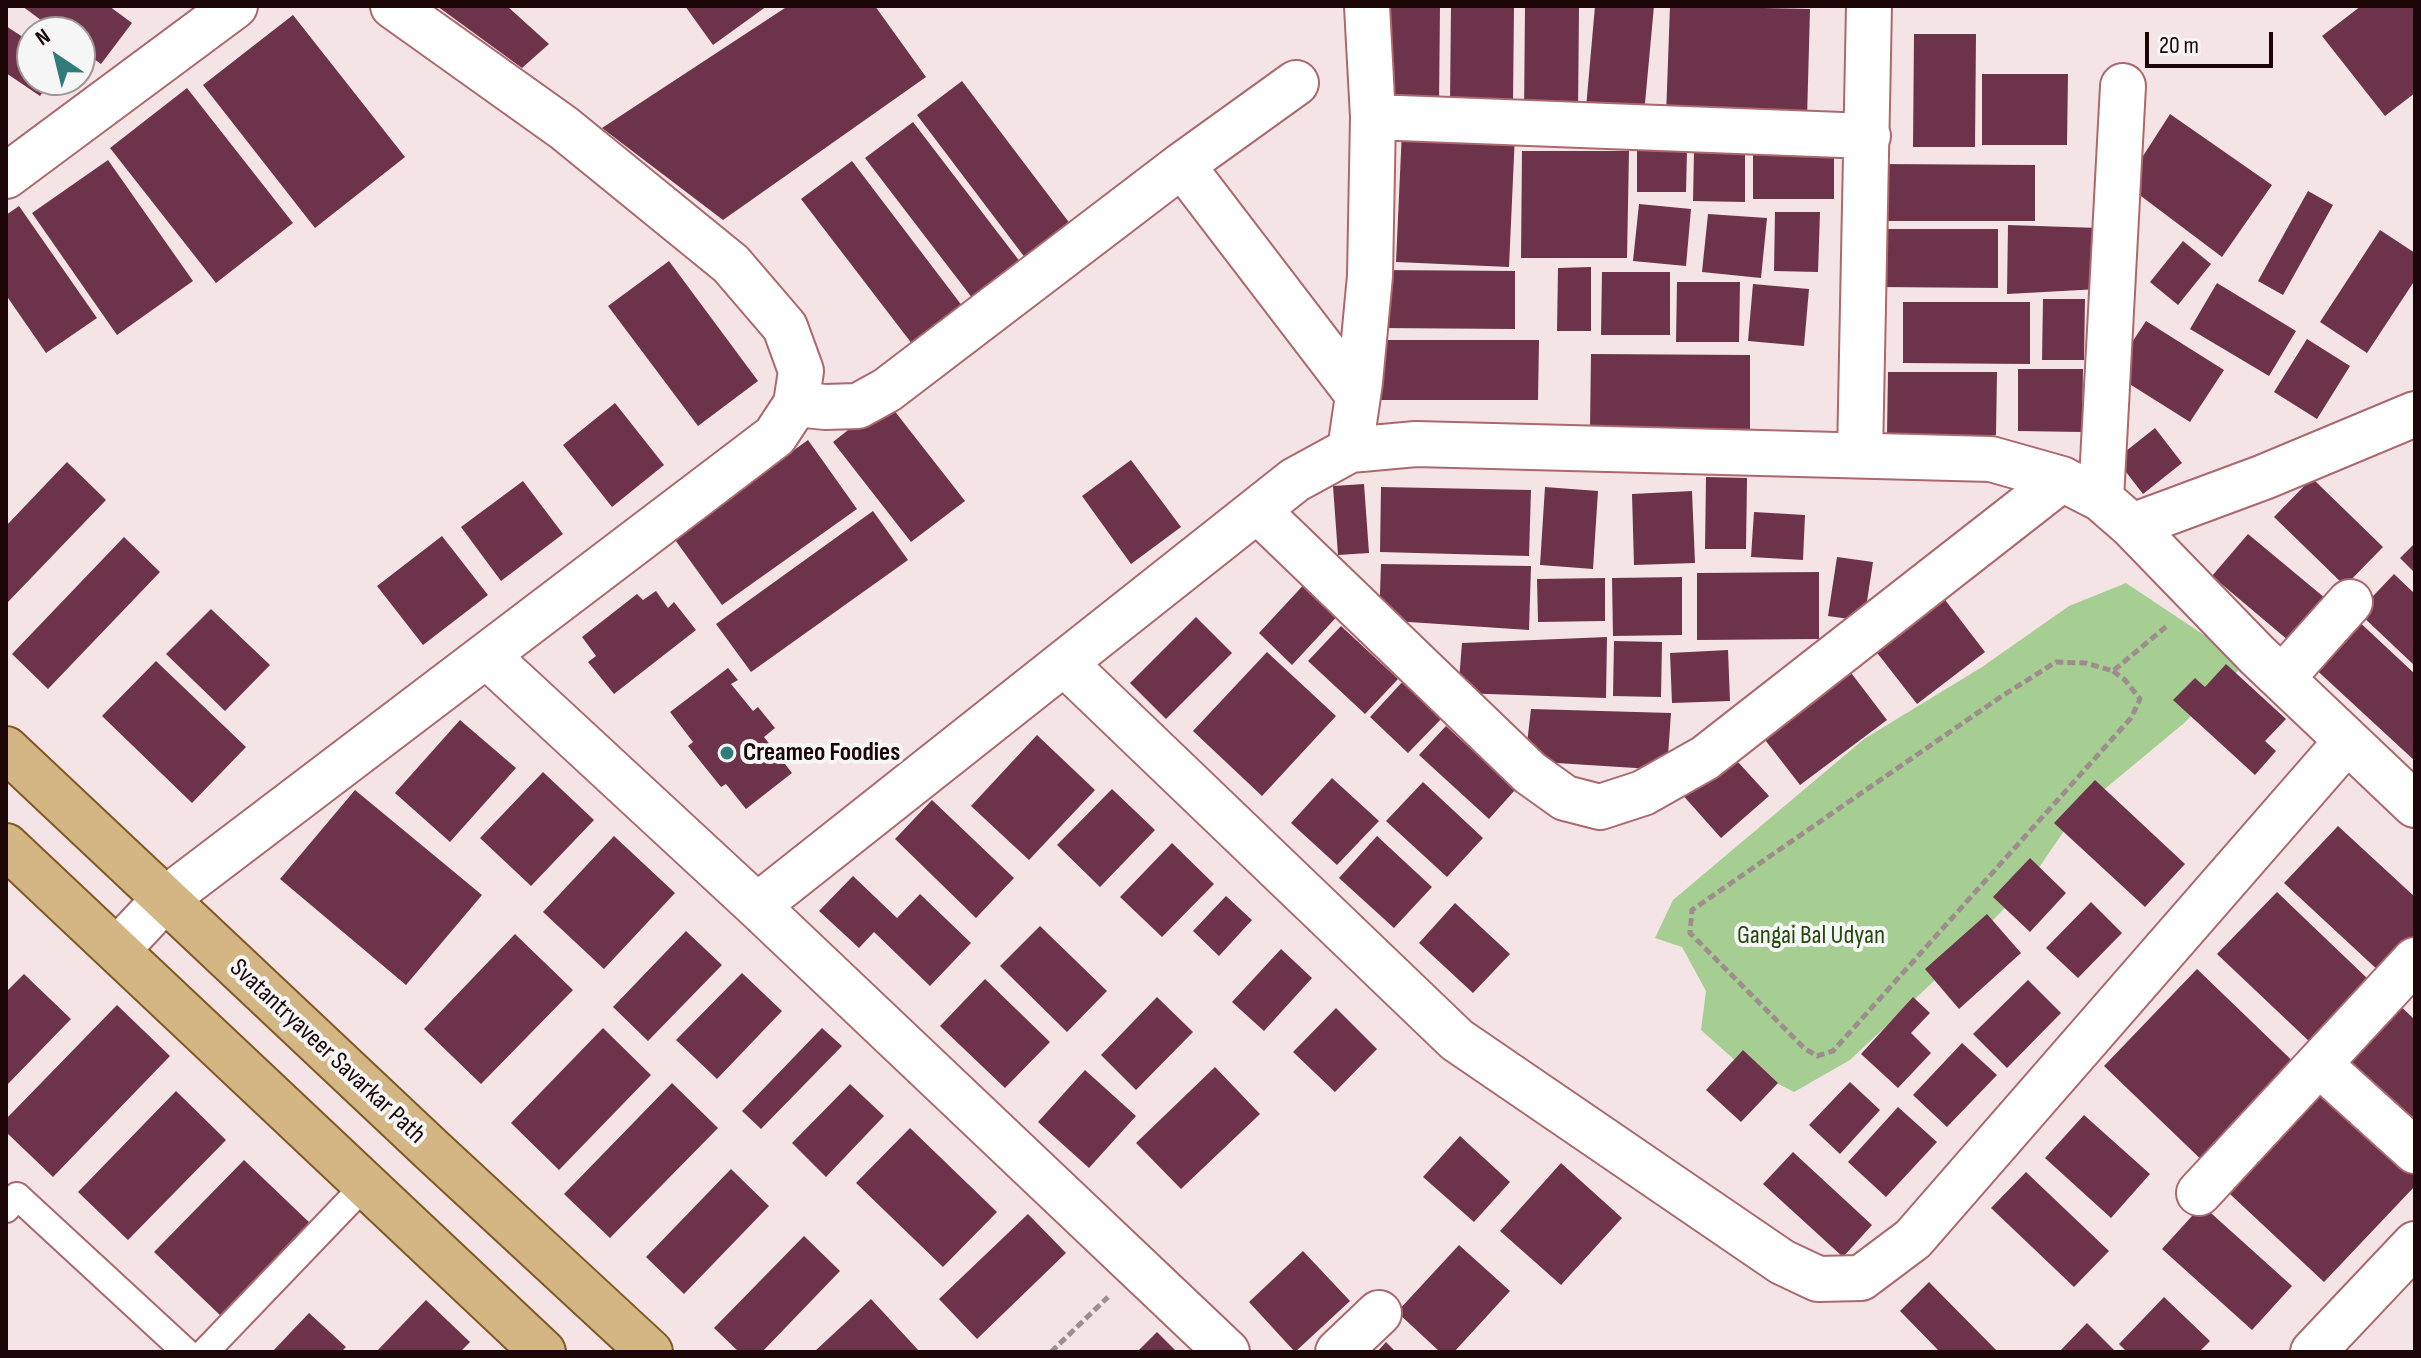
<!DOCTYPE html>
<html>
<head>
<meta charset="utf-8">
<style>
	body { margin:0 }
	#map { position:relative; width:2421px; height:1358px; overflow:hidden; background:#f4e4e5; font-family:"Sofia Sans Condensed",sans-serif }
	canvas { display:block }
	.frame { position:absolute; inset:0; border:8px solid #1c0507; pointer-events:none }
	.north { position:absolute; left:16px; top:16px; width:80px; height:80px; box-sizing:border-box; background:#f6f6f6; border:2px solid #9f9696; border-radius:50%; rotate:325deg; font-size:22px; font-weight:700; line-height:32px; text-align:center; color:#1c0507 }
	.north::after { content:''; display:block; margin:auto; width:28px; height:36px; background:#327b7b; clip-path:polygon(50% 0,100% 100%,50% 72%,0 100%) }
	.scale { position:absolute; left:2145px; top:32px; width:128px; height:36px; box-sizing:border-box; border:4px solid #1c0507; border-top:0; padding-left:10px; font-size:24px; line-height:28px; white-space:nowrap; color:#1c0507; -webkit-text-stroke:6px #f6f6f6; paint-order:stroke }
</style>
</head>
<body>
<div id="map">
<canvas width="2421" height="1358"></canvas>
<div class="frame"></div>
<div class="north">N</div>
<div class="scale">20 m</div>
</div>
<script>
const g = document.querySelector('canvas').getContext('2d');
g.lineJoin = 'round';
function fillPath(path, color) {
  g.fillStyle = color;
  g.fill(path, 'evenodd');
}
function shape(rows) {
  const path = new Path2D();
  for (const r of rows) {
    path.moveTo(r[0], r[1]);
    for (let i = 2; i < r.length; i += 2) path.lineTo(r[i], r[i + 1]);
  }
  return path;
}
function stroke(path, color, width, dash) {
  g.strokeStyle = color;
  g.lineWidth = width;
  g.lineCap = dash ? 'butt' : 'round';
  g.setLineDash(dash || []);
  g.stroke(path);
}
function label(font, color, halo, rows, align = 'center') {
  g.font = font + ' "Sofia Sans Condensed",sans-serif';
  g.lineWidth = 8;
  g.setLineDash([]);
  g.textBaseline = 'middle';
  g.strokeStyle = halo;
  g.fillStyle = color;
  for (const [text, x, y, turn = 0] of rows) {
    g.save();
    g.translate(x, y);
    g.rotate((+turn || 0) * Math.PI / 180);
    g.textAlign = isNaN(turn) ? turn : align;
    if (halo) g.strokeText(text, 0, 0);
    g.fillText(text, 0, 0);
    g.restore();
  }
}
fillPath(shape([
	[2126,583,2246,663,2183,724,2077,812,2027,885,1934,981,1850,1060,1794,1092,1738,1063,1701,1030,1706,991,1682,947,1655,938,1673,900,1864,739,1982,667,2069,606]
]), '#a6ce93');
fillPath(shape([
	[22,6,109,6,132,23,101,64,80,49,80,32,57,32],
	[437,6,507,6,549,44,522,68],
	[685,6,767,6,713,45],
	[788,6,875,6,926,77,723,220,602,128],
	[1379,6,1440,6,1439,106,1378,106],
	[1451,6,1514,6,1513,102,1450,102],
	[1525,6,1579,6,1578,114,1524,114],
	[1595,6,1654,6,1644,114,1586,108],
	[1670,6,1810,9,1807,119,1666,116],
	[2361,6,2415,6,2415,93,2385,116,2322,36],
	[293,15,405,157,315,228,203,85],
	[6,26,32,43,32,80,51,80,40,96,6,73],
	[1914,34,1976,34,1975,147,1913,147],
	[1982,74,2068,74,2067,145,1982,145],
	[962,81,1071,225,1026,259,917,115],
	[187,88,293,223,216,283,110,148],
	[2170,114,2272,185,2222,257,2125,184],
	[913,122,1024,267,976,303,865,158],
	[1402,130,1515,134,1509,267,1396,262],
	[1753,148,1834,148,1834,199,1753,199],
	[1637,149,1687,150,1686,192,1637,192],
	[1522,151,1629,151,1627,258,1521,258],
	[1694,151,1745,152,1745,202,1693,201],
	[108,160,193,281,117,335,32,213],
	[852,161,966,311,916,349,801,199],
	[1880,164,2035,165,2035,221,1879,221],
	[2308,191,2333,205,2283,295,2258,281],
	[1639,204,1691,209,1686,266,1633,261],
	[19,206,97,318,46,353,6,295,6,215],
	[1775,212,1820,212,1818,272,1774,271],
	[1708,214,1767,218,1761,278,1702,272],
	[2008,225,2098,228,2099,289,2007,294],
	[1877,229,1998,229,1998,288,1877,287],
	[2380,230,2415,253,2415,280,2367,353,2320,322],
	[2183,241,2211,264,2178,305,2150,282],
	[669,261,758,381,698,426,608,306],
	[1591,267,1591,331,1557,331,1558,268],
	[1379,270,1515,271,1515,329,1378,328],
	[1602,272,1670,272,1670,335,1601,335],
	[1677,282,1740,282,1739,342,1676,342],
	[2217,283,2296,331,2269,376,2190,329],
	[1753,284,1809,289,1804,346,1748,341],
	[2043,299,2085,299,2084,360,2042,360],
	[1903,302,2030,302,2030,364,1903,363],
	[2146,321,2224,370,2190,422,2112,373],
	[2307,339,2350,366,2317,419,2274,392],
	[1379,340,1539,340,1538,400,1378,400],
	[1591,354,1750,355,1750,430,1590,430],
	[2018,369,2083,369,2082,432,2018,431],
	[1888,372,1997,372,1996,435,1887,435],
	[886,400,965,501,911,542,833,442],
	[615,403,664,465,612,507,563,445],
	[2155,428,2182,463,2143,494,2116,459],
	[808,440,857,509,722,605,673,537],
	[1131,460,1181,527,1131,564,1082,496],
	[67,462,106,500,8,602,6,526],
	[1706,477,1747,478,1746,549,1705,549],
	[2312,478,2383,547,2345,586,2274,517],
	[523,481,563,534,501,581,461,527],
	[1364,484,1369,553,1338,555,1333,486],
	[1381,487,1531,490,1529,556,1380,552],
	[1545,487,1598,491,1593,569,1540,565],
	[1692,491,1695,563,1634,565,1632,494],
	[873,511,908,560,751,672,716,624],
	[1754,512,1805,515,1803,560,1751,557],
	[2248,534,2331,603,2295,646,2212,576],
	[442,536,488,595,423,645,377,586],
	[124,537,160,572,48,689,12,654],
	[2415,543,2415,573,2400,558],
	[1837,557,1873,562,1864,621,1828,616],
	[1381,564,1531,566,1529,630,1379,620],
	[1819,572,1819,639,1697,640,1697,573],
	[2394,574,2415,594,2415,666,2358,612],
	[1682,577,1682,635,1613,636,1612,578],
	[1605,578,1605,621,1538,622,1537,579],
	[1309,579,1343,610,1292,665,1259,633],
	[656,591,668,608,674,602,696,630,614,694,588,662,596,656,582,637,637,594,643,600],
	[1939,592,1985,652,1917,704,1871,645],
	[211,609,270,665,225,711,166,654],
	[1196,617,1232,653,1166,719,1130,683],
	[2354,617,2415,674,2415,761,2310,664],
	[1341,626,1398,679,1365,714,1308,661],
	[1607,637,1606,698,1458,693,1462,643],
	[1614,641,1662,642,1661,697,1613,696],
	[1728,650,1730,701,1672,703,1670,653],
	[1267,652,1336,716,1262,796,1193,731],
	[156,661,246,747,192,803,102,716],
	[1842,661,1887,720,1800,785,1755,727],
	[2226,664,2286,719,2265,741,2276,751,2255,775,2173,700,2195,678,2205,687],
	[728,668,738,680,731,684,753,711,758,707,775,728,764,737,792,773,746,809,726,784,721,787,688,746,693,742,670,712],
	[1405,679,1444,716,1408,753,1370,717],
	[1531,709,1671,713,1667,770,1525,761],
	[460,720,516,768,450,842,395,793],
	[1446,726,1515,790,1489,819,1419,755],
	[1037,735,1095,790,1029,860,971,806],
	[1727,750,1769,796,1721,838,1680,792],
	[543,772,594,820,531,886,480,838],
	[1332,778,1379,821,1337,865,1291,823],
	[2095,780,2185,864,2145,907,2054,823],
	[1423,782,1483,838,1447,877,1386,821],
	[1112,789,1155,830,1100,887,1057,845],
	[355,790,482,895,406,985,280,879],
	[932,800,1014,878,976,918,895,839],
	[2338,826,2415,897,2415,936,2381,973,2284,883],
	[614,836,675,893,604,969,543,912],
	[1377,836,1432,887,1394,928,1339,878],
	[1172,843,1214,884,1162,937,1120,897],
	[2030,858,2066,893,2030,932,1993,897],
	[853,876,897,918,920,894,971,943,930,986,874,932,859,948,819,911],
	[2277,892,2370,981,2311,1043,2217,954],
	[1226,896,1252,920,1219,956,1193,931],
	[2091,902,2122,933,2078,978,2046,948],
	[1455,903,1510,954,1473,993,1419,943],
	[1987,914,2021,953,1959,1009,1925,969],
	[1040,926,1107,991,1067,1032,1000,966],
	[686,931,722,965,648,1041,613,1007],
	[515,934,573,990,481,1084,424,1029],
	[1281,949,1312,978,1264,1031,1232,1002],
	[2197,969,2305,1073,2212,1170,2104,1066],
	[742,973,782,1011,717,1079,676,1040],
	[24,974,71,1019,6,1086,6,992],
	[985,979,1050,1042,1005,1088,940,1026],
	[2028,980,2061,1013,2007,1068,1973,1034],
	[2387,993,2415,1020,2415,1146,2324,1062],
	[1157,997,1193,1032,1136,1090,1101,1055],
	[1913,997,1930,1013,1911,1033,1931,1053,1898,1088,1861,1054],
	[117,1005,170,1056,53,1177,6,1132,6,1119],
	[1336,1008,1377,1049,1335,1092,1293,1052],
	[603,1028,651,1075,559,1170,511,1123],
	[822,1028,842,1046,761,1129,742,1111],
	[1962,1043,1997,1075,1947,1127,1913,1095],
	[1743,1050,1778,1083,1741,1122,1706,1090],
	[1215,1067,1260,1114,1181,1189,1136,1143],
	[1085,1070,1136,1116,1089,1168,1038,1122],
	[2319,1071,2415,1160,2415,1186,2324,1282,2216,1181],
	[1850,1082,1880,1110,1840,1154,1809,1125],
	[672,1083,718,1128,610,1238,564,1194],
	[850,1084,884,1116,826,1177,792,1143],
	[176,1091,226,1140,128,1240,78,1192],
	[1898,1107,1937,1142,1886,1197,1848,1162],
	[2084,1115,2150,1174,2111,1218,2045,1158],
	[910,1128,997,1212,943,1267,856,1183],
	[1460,1136,1510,1182,1474,1222,1423,1177],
	[1793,1152,1872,1225,1843,1257,1763,1184],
	[244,1160,312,1225,222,1317,154,1252],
	[1561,1163,1622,1218,1561,1285,1500,1231],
	[731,1169,769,1206,684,1294,646,1257],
	[2026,1172,2109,1251,2074,1287,1991,1208],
	[2202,1205,2292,1286,2252,1330,2162,1249],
	[1028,1214,1066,1253,977,1339,939,1299],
	[804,1236,840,1271,762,1352,739,1352,714,1328],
	[1459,1245,1510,1291,1454,1352,1440,1352,1397,1312],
	[1303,1251,1350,1301,1295,1352,1249,1302],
	[1929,1282,1998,1352,1940,1352,1900,1311],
	[2164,1297,2210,1341,2199,1352,2127,1352,2119,1344],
	[871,1299,920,1352,814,1352],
	[426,1300,470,1342,460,1352,376,1352],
	[309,1313,346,1347,341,1352,272,1352],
	[2087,1323,2116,1352,2059,1352],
	[1157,1332,1177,1352,1137,1352],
	[1386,1342,1396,1352,1377,1352]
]), '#6d334b');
const service = shape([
	[6,1209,17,1196,186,1352],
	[205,1352,366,1184]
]);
const minor = shape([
	[1373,117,1868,136],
	[1182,165,1358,395],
	[6,176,235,6],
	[796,404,825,407,858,406,887,390,1182,165,1296,83],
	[1350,450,1360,382,1370,276,1373,117,1367,6],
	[1860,455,1869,6],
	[2101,499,2123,86],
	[1257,510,1530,773,1565,798,1600,807,1643,793,1705,758,2062,479],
	[2132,526,2264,477,2415,414],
	[487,656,757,906,1227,1352],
	[1064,663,1457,1040,1782,1262,1818,1279,1861,1278,1913,1239,2347,741],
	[2282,678,2350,602],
	[757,906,1295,480,1350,450,1416,444,1991,459,2062,479,2101,499,2132,526,2257,655,2415,805],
	[117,950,164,900,775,436,796,404,801,371,785,327,731,264,564,128,393,6],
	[2319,1064,2415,1151],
	[2199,1193,2415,960],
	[1338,1352,1379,1313]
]);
const secondary = shape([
	[2313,1352,2415,1244]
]);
const primary = shape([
	[6,749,434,1152,650,1352],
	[6,846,543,1352]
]);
stroke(service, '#ab686d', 30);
stroke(minor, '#ab686d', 48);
stroke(secondary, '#ab686d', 48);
stroke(primary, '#815824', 48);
stroke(shape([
	[2113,671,2125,680,2140,699,2131,718,1833,1051,1817,1056,1804,1048,1690,933,1692,910,2002,696,2056,662,2086,663,2113,671,2168,625],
	[1051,1352,1108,1297]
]), '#9f8d8e', 5, [8, 4]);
stroke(service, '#fff', 26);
stroke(minor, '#fff', 44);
stroke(secondary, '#fff', 44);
stroke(primary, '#d4b685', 44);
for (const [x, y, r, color] of [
	[727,753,8,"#327b7b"]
]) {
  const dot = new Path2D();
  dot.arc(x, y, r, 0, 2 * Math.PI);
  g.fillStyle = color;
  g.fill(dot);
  stroke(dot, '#f6f6f6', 3);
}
label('bold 26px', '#1c0507', '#f6f6f6', [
	["Creameo Foodies",743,753]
], 'left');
label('26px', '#25490b', '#f6f6f6', [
	["Gangai Bal Udyan",1811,936]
]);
label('26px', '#1c0507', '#f6f6f6', [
	["Svatantryaveer Savarkar Path",327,1052,43]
]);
</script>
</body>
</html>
